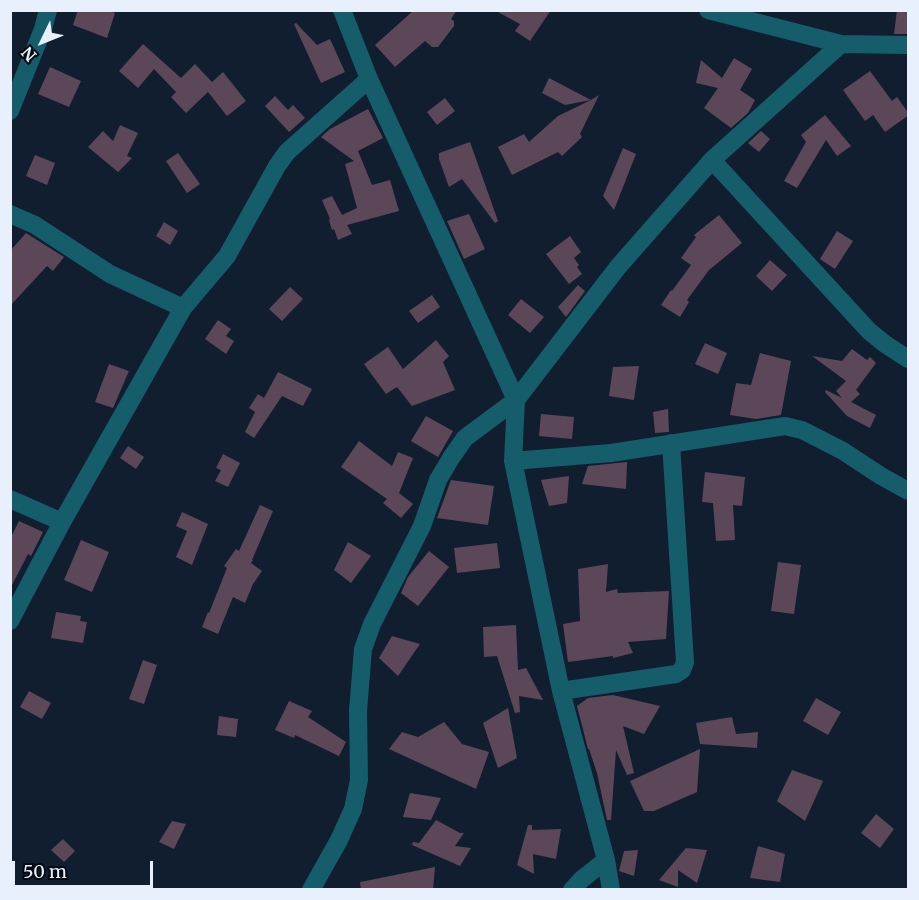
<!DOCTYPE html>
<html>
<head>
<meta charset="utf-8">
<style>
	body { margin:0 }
	#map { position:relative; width:919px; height:900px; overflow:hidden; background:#111e30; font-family:Merriweather,serif }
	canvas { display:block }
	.frame { position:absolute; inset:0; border:12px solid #e7f0fc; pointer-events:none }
	.north { position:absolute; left:12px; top:12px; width:60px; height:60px; -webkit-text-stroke:4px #040810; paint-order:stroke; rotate:227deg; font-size:16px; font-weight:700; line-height:24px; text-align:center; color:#e7f0fc }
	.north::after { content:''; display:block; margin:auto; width:21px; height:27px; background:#e7f0fc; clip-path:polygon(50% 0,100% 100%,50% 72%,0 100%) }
	.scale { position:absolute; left:12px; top:861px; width:141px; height:27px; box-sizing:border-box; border:3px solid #e7f0fc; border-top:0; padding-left:8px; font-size:18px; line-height:21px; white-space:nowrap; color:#e7f0fc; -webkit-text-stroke:4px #040810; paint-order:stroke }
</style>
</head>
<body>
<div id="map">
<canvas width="919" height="900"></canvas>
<div class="frame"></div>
<div class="north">N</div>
<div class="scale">50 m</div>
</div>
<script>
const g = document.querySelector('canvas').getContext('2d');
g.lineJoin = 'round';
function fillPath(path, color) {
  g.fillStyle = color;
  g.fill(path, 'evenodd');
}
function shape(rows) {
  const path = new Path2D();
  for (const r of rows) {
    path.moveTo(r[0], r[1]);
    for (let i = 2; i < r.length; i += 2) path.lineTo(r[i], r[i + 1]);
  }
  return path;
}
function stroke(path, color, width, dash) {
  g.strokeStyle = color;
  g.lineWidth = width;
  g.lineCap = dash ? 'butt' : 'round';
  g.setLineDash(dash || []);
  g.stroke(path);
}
fillPath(shape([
	[78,10,107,10,115,13,107,38,73,25],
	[414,10,457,10,451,19,454,21,454,26,438,47,432,47,425,41,395,67,375,45],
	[494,10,551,10,530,41,515,31,520,24],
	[897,10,909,10,909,34,894,34],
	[296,23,317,45,330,39,345,72,321,83,294,24],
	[143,44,181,78,195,64,212,82,223,72,246,101,227,116,208,92,186,113,171,97,176,92,154,69,138,88,119,71],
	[734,58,752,69,740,90,755,100,748,113,731,128,704,108,718,88,696,83,701,60,722,78],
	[50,67,81,81,69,107,38,94],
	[870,71,892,101,897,97,909,114,909,115,885,132,873,115,865,121,843,90],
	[549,78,591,100,599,95,580,134,582,137,562,156,558,152,512,175,498,147,524,134,529,142,558,116,591,100,565,105,542,93],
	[275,96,288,110,293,105,305,118,289,132,265,106],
	[445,98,455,111,437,125,427,112],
	[368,109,383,138,358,151,372,185,390,180,399,211,347,225,352,234,338,240,334,229,332,230,329,220,330,219,322,200,332,196,342,215,357,208,345,164,354,161,321,137,330,129],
	[825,115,851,146,837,156,826,140,797,188,784,181,806,142,801,135],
	[120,125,138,133,127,156,132,158,118,172,88,147,103,131,113,141],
	[761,131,770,139,759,152,748,143],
	[470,142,498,221,495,223,462,179,449,187,439,159,439,153],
	[623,148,636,154,614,210,603,196],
	[178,153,200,184,187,193,166,161],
	[35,155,55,163,47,185,26,176],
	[469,214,485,249,464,259,447,221],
	[719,215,742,243,709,270,687,300,689,302,680,317,661,305,671,290,672,291,691,265,681,258,696,237,694,235],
	[164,222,178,231,170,245,156,236],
	[837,231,853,241,835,269,820,259],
	[26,233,64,257,53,271,47,266,10,306,10,251],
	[570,236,581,252,574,258,579,265,577,267,582,274,569,284,546,254],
	[770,260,787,275,772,291,756,276],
	[578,285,585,291,566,317,558,307],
	[290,287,303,299,282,321,269,309],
	[432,295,440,307,418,323,409,311],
	[521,299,544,317,530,333,508,315],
	[218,320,231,329,226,336,234,341,226,354,205,339],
	[436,340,449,356,443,362,455,390,412,406,397,387,386,394,364,364,388,347,403,369],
	[705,343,727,353,718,374,695,364],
	[852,349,867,360,870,357,876,363,856,390,860,394,851,402,876,415,870,428,847,416,825,392,826,390,842,398,836,391,846,381,812,356,842,361],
	[760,353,791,361,781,415,756,419,730,415,736,383,751,385],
	[109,364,129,371,113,408,95,402],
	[639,366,634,400,609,396,613,367],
	[278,372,312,389,303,406,282,396,254,438,245,432,255,412,249,408,258,394,264,398],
	[668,409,669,432,655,433,653,412],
	[541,414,574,417,572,439,539,436],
	[426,416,453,431,438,457,411,441],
	[359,441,392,466,398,452,413,458,399,493,413,504,401,518,383,503,387,499,341,467],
	[128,446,144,457,136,469,120,458],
	[223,454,240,463,228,487,215,481,221,470,216,468],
	[627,462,626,489,582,484,588,466],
	[705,472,745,477,742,506,733,505,735,540,716,541,713,503,702,502],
	[569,476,567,503,549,506,541,480],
	[451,480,494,486,488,525,437,518],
	[260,505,273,511,252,560,253,560,251,563,262,571,253,584,245,603,233,597,218,634,202,627,208,612,209,613,227,568,224,566,236,549,239,551],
	[182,512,208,524,192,565,176,557,187,531,176,526],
	[19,521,43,532,31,556,28,554,10,589,10,539],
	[81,540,109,552,92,592,64,580],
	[348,542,371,556,351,583,334,570],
	[497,543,500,568,457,573,454,548],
	[429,551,449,567,418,606,401,593,408,577],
	[778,562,801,565,794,614,771,611],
	[608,564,606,592,617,589,618,593,669,591,666,639,628,642,633,653,613,658,613,656,568,662,563,624,580,621,578,569],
	[56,612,81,616,80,621,87,622,83,643,51,638],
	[516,625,518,670,526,668,543,700,519,696,520,712,515,713,497,656,484,657,483,627],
	[392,636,420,644,398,676,379,658],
	[143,660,157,665,144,704,129,699],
	[29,691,51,703,42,719,20,707],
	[613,695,660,706,644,734,623,726,634,773,627,775,616,750,611,820,607,820,597,773,589,749,588,749,577,706,588,698],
	[816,698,841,712,828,735,803,721],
	[289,701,312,711,308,717,346,742,339,756,295,735,294,738,275,730],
	[508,708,517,758,498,768,483,723],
	[219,716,238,719,236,737,217,735],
	[732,717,736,734,758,732,757,748,700,744,696,723],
	[444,722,462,744,489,752,476,789,389,749,402,732,418,737],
	[700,749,697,792,654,811,644,811,630,781],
	[792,770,823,781,805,821,777,801],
	[410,793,441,798,431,820,403,817],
	[876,814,894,829,880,848,861,833],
	[436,820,460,833,464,833,455,846,471,848,460,866,412,845,413,842,419,843],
	[172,821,186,824,174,849,159,842],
	[528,825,532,825,532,830,561,829,556,859,533,854,534,874,517,865],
	[63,839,75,851,64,862,51,850],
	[758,846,785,854,780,882,750,878],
	[686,848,707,850,697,883,678,870,678,887,659,880],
	[638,850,634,876,619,871,624,851],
	[435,867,433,890,361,890,360,882]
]), '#5c4758');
stroke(shape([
	[342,10,369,79,516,400,513,461,561,691,606,860,611,890],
	[708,10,841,44,908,45],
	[10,111,43,29,48,10],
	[712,160,869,331,885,344,908,359],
	[10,214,35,225,110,274,183,308],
	[513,461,611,453,785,426,802,430,843,451,881,476,908,491],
	[10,499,62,522],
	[10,621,62,522,183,308,227,256,277,166,287,152,369,79],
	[561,691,676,674,682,670,685,662,671,443],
	[311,890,339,840,353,809,359,780,358,711,363,649,372,624,422,526,438,480,451,458,465,438,516,400,618,267,712,160,841,44],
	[572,890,581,880,606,860]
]), '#155d6b', 18);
</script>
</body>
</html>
